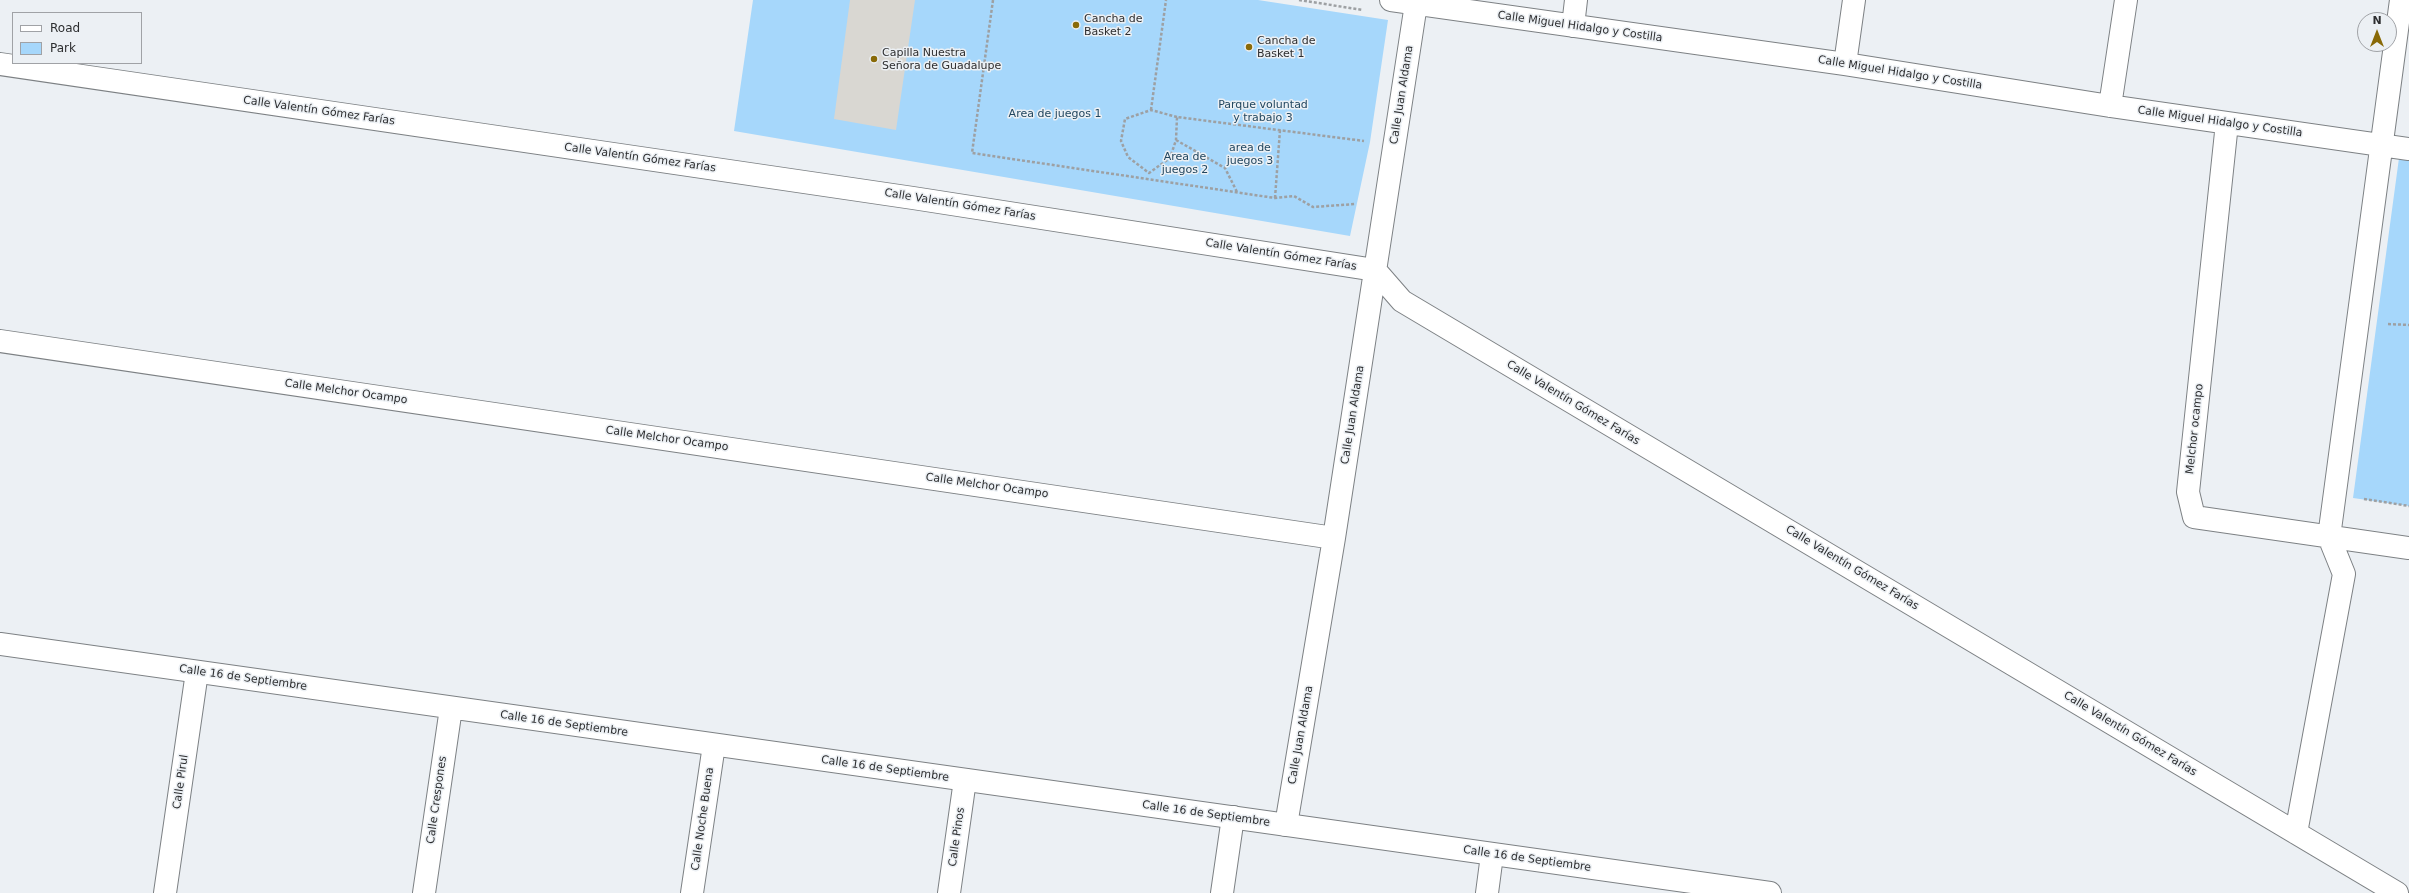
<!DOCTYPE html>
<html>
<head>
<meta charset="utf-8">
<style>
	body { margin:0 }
	#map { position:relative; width:2409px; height:893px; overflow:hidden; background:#ecf0f4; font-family:"DejaVu Sans",sans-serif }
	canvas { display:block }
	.legend { position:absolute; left:12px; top:12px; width:130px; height:52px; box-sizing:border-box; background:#ecf0f4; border:1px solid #a0a2a6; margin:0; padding:5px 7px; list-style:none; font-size:12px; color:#2d2e30 }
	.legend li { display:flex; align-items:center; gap:8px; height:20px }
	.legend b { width:20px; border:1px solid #a0a2a6 }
	.north { position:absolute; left:2357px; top:12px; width:40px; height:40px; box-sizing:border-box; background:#ecf0f4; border:1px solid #a0a2a6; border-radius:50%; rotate:0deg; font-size:11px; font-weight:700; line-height:16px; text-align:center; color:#2d2e30 }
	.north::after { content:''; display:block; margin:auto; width:14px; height:18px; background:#896a08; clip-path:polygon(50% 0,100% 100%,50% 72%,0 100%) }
</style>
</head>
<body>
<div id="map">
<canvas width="2409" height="893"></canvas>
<ul class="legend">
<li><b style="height:5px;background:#fff"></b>Road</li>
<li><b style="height:11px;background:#a6d7fb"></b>Park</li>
</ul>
<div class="north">N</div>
</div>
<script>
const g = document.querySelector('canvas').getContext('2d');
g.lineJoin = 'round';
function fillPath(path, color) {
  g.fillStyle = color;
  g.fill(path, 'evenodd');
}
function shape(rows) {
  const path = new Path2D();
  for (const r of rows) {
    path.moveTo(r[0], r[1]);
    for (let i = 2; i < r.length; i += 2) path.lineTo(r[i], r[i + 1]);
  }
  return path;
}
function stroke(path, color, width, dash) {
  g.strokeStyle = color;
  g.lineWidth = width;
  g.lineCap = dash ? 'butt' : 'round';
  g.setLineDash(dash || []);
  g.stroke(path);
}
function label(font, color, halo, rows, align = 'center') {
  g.font = font + ' "DejaVu Sans",sans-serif';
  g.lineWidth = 3;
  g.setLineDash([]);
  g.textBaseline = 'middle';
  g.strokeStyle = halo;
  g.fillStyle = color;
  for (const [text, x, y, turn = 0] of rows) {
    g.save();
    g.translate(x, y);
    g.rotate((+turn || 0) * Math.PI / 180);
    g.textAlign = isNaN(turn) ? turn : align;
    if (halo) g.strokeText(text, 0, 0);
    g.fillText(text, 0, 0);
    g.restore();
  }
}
fillPath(shape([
	[753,0,1258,0,1388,20,1370,142,1350,236,734,131],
	[2409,151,2409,506,2353,498,2399,158]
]), '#a6d7fb');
fillPath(shape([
	[850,0,915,0,896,130,834,119]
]), '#d9d7d2');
const minor = shape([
	[1391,0,1845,64,2110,106,2409,149],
	[1573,26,1576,0],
	[0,64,913,198,1375,270,1402,301,2397,893],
	[1845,64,1854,0],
	[2110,106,2126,0],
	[2227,123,2188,492,2194,517,2409,548],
	[0,341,1334,538],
	[1286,825,1334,538,1416,4],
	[2296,833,2344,574,2329,537,2401,0],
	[165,893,197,672],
	[692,893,714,745],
	[949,893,965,780],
	[1222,893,1233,817],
	[1487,893,1492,855]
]);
const tertiary = shape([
	[0,644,1770,893],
	[424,893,451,708]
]);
stroke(minor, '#7d8184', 24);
stroke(tertiary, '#7d8184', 24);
stroke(shape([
	[993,0,972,153,1275,198,1294,196,1313,207,1355,204],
	[1299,0,1363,10],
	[1151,110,1166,0],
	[1177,117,1151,110,1125,119,1121,141,1128,157,1149,173,1170,158,1176,140,1177,117,1364,141],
	[1176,140,1225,168,1237,192],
	[1275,198,1280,130],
	[2388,324,2409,325],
	[2364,499,2409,506]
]), '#9da0a3', 2.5, [3, 2]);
stroke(minor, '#fff', 22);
stroke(tertiary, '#fff', 22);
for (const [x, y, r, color] of [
	[1076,25,4,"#896a08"],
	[1249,47,4,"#896a08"],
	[874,59,4,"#896a08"]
]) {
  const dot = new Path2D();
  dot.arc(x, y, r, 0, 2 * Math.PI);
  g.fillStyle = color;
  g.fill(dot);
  stroke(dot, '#ecf0f4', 1.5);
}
label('11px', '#2d2e30', '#ecf0f4', [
	["Cancha de",1084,19],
	["Basket 2",1084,32],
	["Cancha de",1257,41],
	["Basket 1",1257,54],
	["Capilla Nuestra",882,53],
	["Señora de Guadalupe",882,66]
], 'left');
label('11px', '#2d2e30', '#ecf0f4', [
	["Calle Miguel Hidalgo y Costilla",1580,27,8],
	["Calle Miguel Hidalgo y Costilla",1900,73,9],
	["Calle Juan Aldama",1402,95,-81],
	["Calle Valentín Gómez Farías",319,111,8],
	["Calle Miguel Hidalgo y Costilla",2220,122,8],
	["Calle Valentín Gómez Farías",640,158,8],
	["Calle Valentín Gómez Farías",960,205,9],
	["Calle Valentín Gómez Farías",1281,255,9],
	["Calle Melchor Ocampo",346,392,8],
	["Calle Valentín Gómez Farías",1573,403,31],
	["Calle Juan Aldama",1353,415,-81],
	["Melchor ocampo",2195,429,-84],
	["Calle Melchor Ocampo",667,439,8],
	["Calle Melchor Ocampo",987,486,8],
	["Calle Valentín Gómez Farías",1852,568,31],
	["Calle 16 de Septiembre",243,678,8],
	["Calle 16 de Septiembre",564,724,8],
	["Calle Valentín Gómez Farías",2130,734,31],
	["Calle Juan Aldama",1301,735,-80],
	["Calle 16 de Septiembre",885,769,8],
	["Calle Pirul",181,782,-82],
	["Calle Crespones",437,800,-82],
	["Calle 16 de Septiembre",1206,814,8],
	["Calle Noche Buena",703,819,-82],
	["Calle Pinos",957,837,-82],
	["Calle 16 de Septiembre",1527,859,8]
]);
label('11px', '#224760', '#ecf0f4', [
	["Parque voluntad",1263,105],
	["y trabajo 3",1263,118],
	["Area de juegos 1",1055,114],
	["area de",1250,148],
	["juegos 3",1250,161],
	["Area de",1185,157],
	["juegos 2",1185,170]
]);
</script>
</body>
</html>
